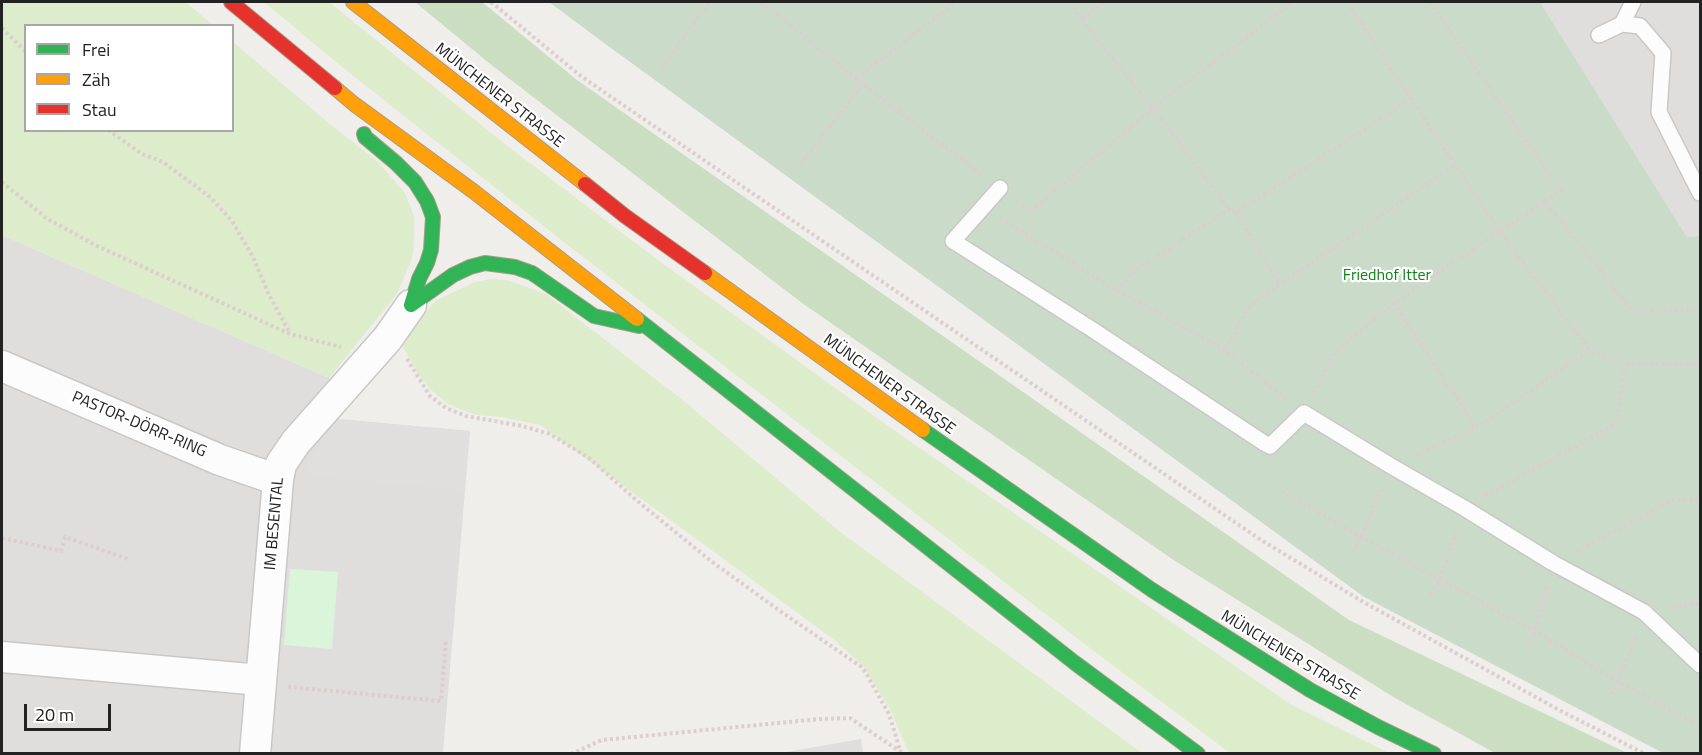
<!DOCTYPE html>
<html>
<head>
<meta charset="utf-8">
<style>
	body { margin:0 }
	#map { position:relative; width:1702px; height:755px; overflow:hidden; background:#f0eeeb; font-family:"Titillium Web",sans-serif }
	canvas { display:block }
	.frame { position:absolute; inset:0; border:3px solid #222; pointer-events:none }
	.legend { position:absolute; left:24px; top:24px; width:210px; height:108px; box-sizing:border-box; background:#fff; border:2px solid #a7a7a7; margin:0; padding:8px 10px; list-style:none; font-size:18px; color:#222 }
	.legend li { display:flex; align-items:center; gap:12px; height:30px }
	.legend b { width:30px; border:2px solid #a7a7a7 }
	.scale { position:absolute; left:24px; top:704px; width:87px; height:27px; box-sizing:border-box; border:3px solid #222; border-top:0; padding-left:8px; font-size:18px; line-height:21px; white-space:nowrap; color:#222; -webkit-text-stroke:4px #fff; paint-order:stroke }
</style>
</head>
<body>
<div id="map">
<canvas width="1702" height="755"></canvas>
<div class="frame"></div>
<ul class="legend">
<li><b style="height:8px;background:#30b455"></b>Frei</li>
<li><b style="height:8px;background:#ff9f0a"></b>Zäh</li>
<li><b style="height:8px;background:#e5322d"></b>Stau</li>
</ul>
<div class="scale">20 m</div>
</div>
<script>
const g = document.querySelector('canvas').getContext('2d');
g.lineJoin = 'round';
function fillPath(path, color) {
  g.fillStyle = color;
  g.fill(path, 'evenodd');
}
function shape(rows) {
  const path = new Path2D();
  for (const r of rows) {
    path.moveTo(r[0], r[1]);
    for (let i = 2; i < r.length; i += 2) path.lineTo(r[i], r[i + 1]);
  }
  return path;
}
function stroke(path, color, width, dash) {
  g.strokeStyle = color;
  g.lineWidth = width;
  g.lineCap = dash ? 'butt' : 'round';
  g.setLineDash(dash || []);
  g.stroke(path);
}
function label(font, color, halo, rows, align = 'center') {
  g.font = font + ' "Titillium Web",sans-serif';
  g.lineWidth = 4.5;
  g.setLineDash([]);
  g.textBaseline = 'middle';
  g.strokeStyle = halo;
  g.fillStyle = color;
  for (const [text, x, y, turn = 0] of rows) {
    g.save();
    g.translate(x, y);
    g.rotate((+turn || 0) * Math.PI / 180);
    g.textAlign = isNaN(turn) ? turn : align;
    if (halo) g.strokeText(text, 0, 0);
    g.fillText(text, 0, 0);
    g.restore();
  }
}
fillPath(shape([
	[1540,2,1700,2,1700,236,1687,237],
	[2,235,329,378,338,419,470,431,443,753,2,753],
	[861,739,863,753,780,753]
]), '#dfdedc');
fillPath(shape([
	[2,2,185,2,213,25,26,26,26,130,232,130,233,42,331,125,377,161,405,193,414,216,414,244,412,258,397,294,329,378,2,235],
	[264,2,329,2,506,145,658,260,895,431,1290,704,1389,753,1230,753,1091,649,569,246,342,67],
	[492,279,507,280,546,294,685,402,839,531,1142,753,910,753,908,751,890,709,863,666,832,638,540,425,501,417,476,415,450,405,431,390,418,374,400,342,435,301,475,282]
]), '#ddeccb');
fillPath(shape([
	[415,2,482,2,577,80,1349,620,1627,753,1495,753,1395,698,1175,561,802,303,494,67]
]), '#cbdec1');
fillPath(shape([
	[549,2,1540,2,1687,237,1700,236,1700,753,1663,753,1364,597,600,40]
]), '#cadbca');
fillPath(shape([
	[290,569,338,572,332,649,284,645]
]), '#daf5da');
fillPath(shape([
	[338,419,470,431,464,490,308,476,309,468,321,441]
]), '#e0dfde');
const lane = shape([
	[1622,24,1640,26,1663,53,1659,112,1700,193],
	[1599,35,1622,24,1633,2],
	[1000,188,953,241,1093,330,1264,443,1270,446,1304,413,1391,466,1464,508,1553,563,1644,612,1700,665]
]);
const street = shape([
	[2,366,220,460,278,480],
	[2,657,261,680],
	[255,754,278,480,281,464,296,442,388,338,411,305]
]);
const fast = shape([
	[364,134,365,137,396,163,415,182,427,201,433,217,431,250,427,263,419,279,411,305],
	[411,305,453,275,470,267,485,263,515,267,532,273,594,316,639,326],
	[637,319,1075,663,1198,754],
	[923,430,1152,590,1310,690,1378,727,1434,754]
]);
const slow = shape([
	[353,2,585,184],
	[335,88,354,104,473,191,637,319],
	[705,273,923,430]
]);
const jam = shape([
	[231,2,335,88],
	[585,184,625,216,705,273]
]);
stroke(lane, '#c9c8c7', 18);
stroke(street, '#c9c8c7', 33);
stroke(fast, '#a79c86', 16);
stroke(slow, '#a79c86', 16);
stroke(jam, '#a79c86', 16);
stroke(shape([
	[491,2,582,77,1261,540,1365,603,1561,711,1645,754],
	[762,2,856,79,984,176],
	[1069,2,1081,19],
	[1104,2,1081,19,1153,108,1229,209],
	[1349,2,1349,4,1381,54,1500,232,1590,350,1625,363,1700,365],
	[1430,2,1561,191,1545,201,1633,312,1700,309],
	[2,28,26,52],
	[661,68,710,2],
	[856,79,956,2],
	[108,130,142,154,163,162,210,197,232,221,253,257,269,295,290,333],
	[800,165,863,84],
	[2,182,46,218,95,245,290,334,341,347],
	[1016,201,1031,211,1153,108,1293,2],
	[1236,213,1280,284],
	[1000,218,1116,290,1225,350,1287,400],
	[1116,290,1132,273,1229,209,1236,213,1411,99],
	[1394,303,1476,428],
	[1225,350,1248,308,1280,284,1455,165],
	[407,359,430,396,446,408,466,416,522,426,550,434,589,458,641,504,711,561,780,611,863,668,889,714,900,750],
	[1314,393,1334,354,1394,303,1545,201],
	[1416,455,1476,428,1590,350],
	[1282,491,1361,537,1535,631,1618,682,1695,723],
	[1485,496,1616,424,1625,363],
	[2,538,61,551,65,537,128,559],
	[1576,551,1673,500,1700,499],
	[1353,552,1361,537,1382,487],
	[1431,595,1440,579,1457,529],
	[1672,607,1700,603],
	[1528,646,1535,631,1548,583],
	[288,687,441,701,446,639],
	[1611,694,1618,682,1636,634],
	[571,754,602,740,820,719,850,718,904,754]
]), '#dccecd', 4, [3, 3]);
stroke(lane, '#fdfcfc', 15);
stroke(street, '#fdfcfc', 30);
stroke(fast, '#30b455', 14);
stroke(slow, '#ff9f0a', 14);
stroke(jam, '#e5322d', 14);
label('16px', '#222', '#fff', [
	["MÜNCHENER STRASSE",499,96,38],
	["MÜNCHENER STRASSE",889,385,36],
	["PASTOR-DÖRR-RING",139,425,23],
	["IM BESENTAL",275,524,-85],
	["MÜNCHENER STRASSE",1290,656,31]
]);
label('16px', '#0c8416', '#fff', [
	["Friedhof Itter",1387,276]
]);
</script>
</body>
</html>
